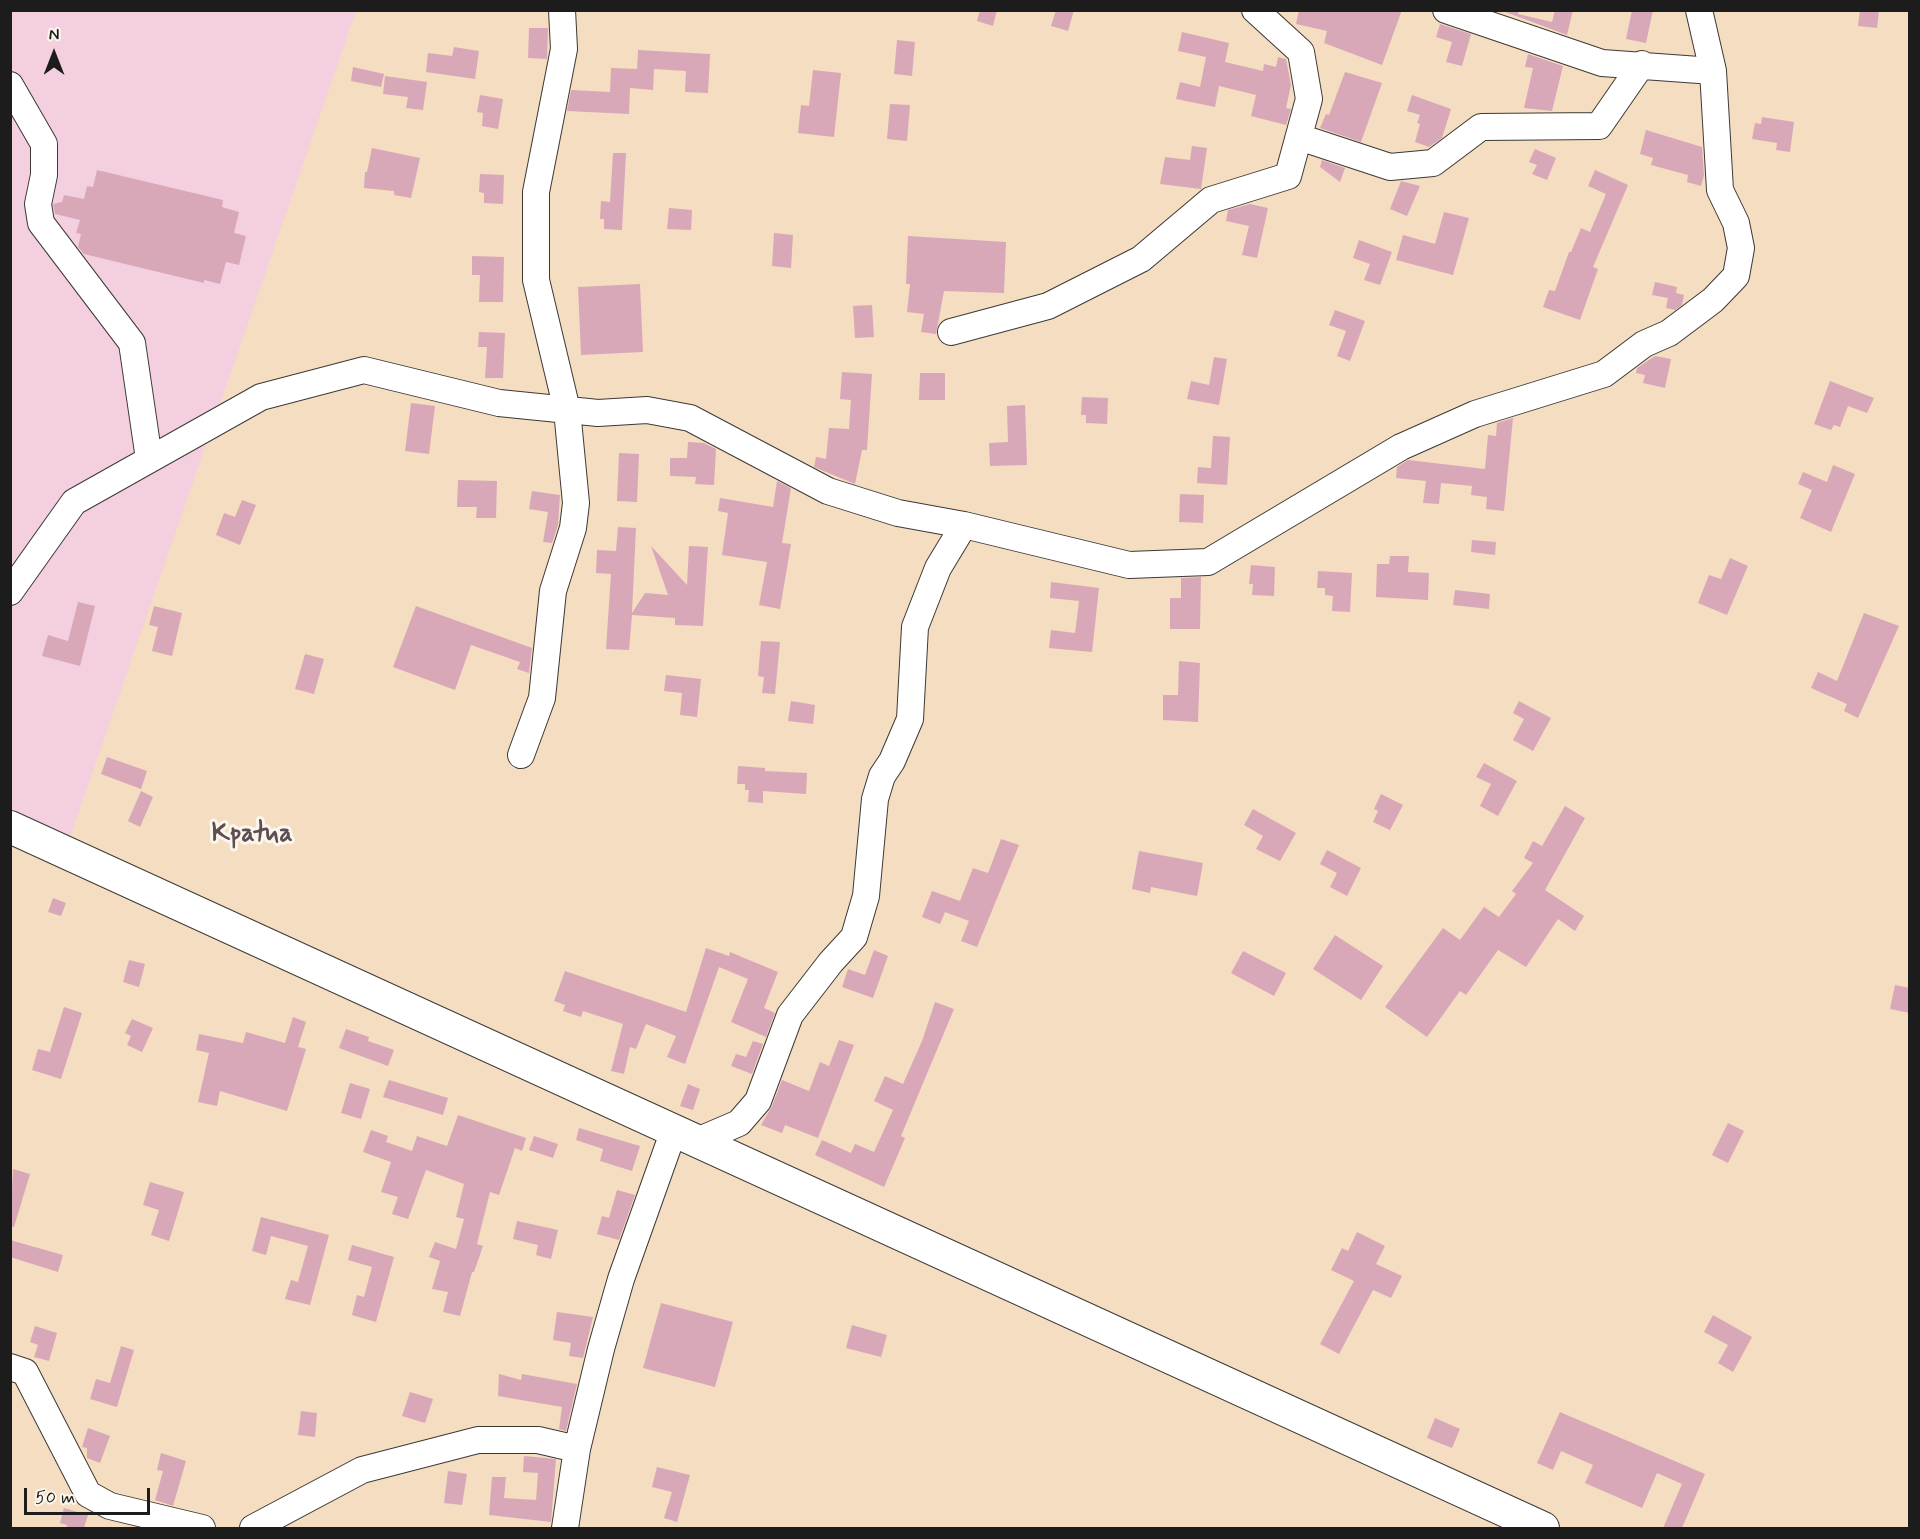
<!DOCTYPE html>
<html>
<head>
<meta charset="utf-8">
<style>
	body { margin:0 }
	#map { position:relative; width:1920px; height:1539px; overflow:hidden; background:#f4ddc0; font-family:Mynerve,sans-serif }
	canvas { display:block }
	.frame { position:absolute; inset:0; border:12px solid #1c1c1c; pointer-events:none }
	.north { position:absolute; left:24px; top:24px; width:60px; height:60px; -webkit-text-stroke:4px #fbf7ec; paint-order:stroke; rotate:0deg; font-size:16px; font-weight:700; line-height:24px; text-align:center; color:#1c1c1c }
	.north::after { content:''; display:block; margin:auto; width:21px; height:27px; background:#1c1c1c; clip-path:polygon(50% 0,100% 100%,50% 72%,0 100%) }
	.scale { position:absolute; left:24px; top:1488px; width:126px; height:27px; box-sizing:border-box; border:3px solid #1c1c1c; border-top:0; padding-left:8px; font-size:18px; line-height:21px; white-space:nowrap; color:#1c1c1c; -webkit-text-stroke:4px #fbf7ec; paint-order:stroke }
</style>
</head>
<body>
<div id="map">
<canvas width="1920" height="1539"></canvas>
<div class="frame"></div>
<div class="north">N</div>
<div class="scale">50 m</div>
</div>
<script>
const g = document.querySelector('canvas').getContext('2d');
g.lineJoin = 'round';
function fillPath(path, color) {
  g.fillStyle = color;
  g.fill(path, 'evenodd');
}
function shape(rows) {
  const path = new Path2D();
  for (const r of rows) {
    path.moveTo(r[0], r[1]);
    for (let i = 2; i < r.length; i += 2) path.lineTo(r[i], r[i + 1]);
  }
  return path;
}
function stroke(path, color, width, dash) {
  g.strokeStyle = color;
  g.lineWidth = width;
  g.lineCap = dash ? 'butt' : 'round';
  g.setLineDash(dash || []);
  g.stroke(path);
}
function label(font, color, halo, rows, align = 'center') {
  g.font = font + ' Mynerve,sans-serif';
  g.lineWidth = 6;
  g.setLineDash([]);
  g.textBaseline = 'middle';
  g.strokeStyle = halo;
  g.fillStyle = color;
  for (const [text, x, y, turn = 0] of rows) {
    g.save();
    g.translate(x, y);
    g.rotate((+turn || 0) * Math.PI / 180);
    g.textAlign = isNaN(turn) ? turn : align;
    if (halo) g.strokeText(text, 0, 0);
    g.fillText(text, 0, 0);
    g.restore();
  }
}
fillPath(shape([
	[10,11,356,11,69,840,11,812]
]), '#f3cfe0');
fillPath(shape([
	[980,10,997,10,993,26,977,21],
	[1056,10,1074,10,1068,31,1051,26],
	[1299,10,1402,10,1382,65,1324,43,1327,31,1296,24],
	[1500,10,1519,10,1518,14,1552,22,1555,10,1573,10,1567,35],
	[1632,10,1653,10,1646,43,1626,39],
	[1860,10,1879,10,1877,28,1858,26],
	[1440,24,1471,34,1462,66,1446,62,1452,42,1436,37],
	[529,28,548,28,547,59,528,58],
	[1182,32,1229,43,1225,62,1263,71,1264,64,1276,67,1278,57,1286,59,1291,85,1286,108,1291,109,1286,125,1251,116,1256,95,1219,86,1215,107,1176,99,1180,82,1200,87,1206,57,1178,51],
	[897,40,915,42,912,76,894,74],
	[454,47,479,51,475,79,426,72,428,53,452,56],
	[638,50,710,54,708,93,685,92,686,71,654,69,653,90,630,88,629,114,567,111,571,90,610,92,611,68,637,69],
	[1528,54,1563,66,1552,111,1524,108,1533,68,1525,67],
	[353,67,384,74,381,87,351,81],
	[813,70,841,73,834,137,798,133,801,105,809,106],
	[1345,72,1382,83,1361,142,1320,128,1326,114,1329,115],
	[385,76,427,82,423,110,406,108,408,97,383,94],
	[480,95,503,99,498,129,482,126,483,113,477,112],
	[1412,95,1451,109,1442,138,1429,147,1415,142,1420,124,1417,123,1420,115,1407,111],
	[890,104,910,105,907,141,887,139],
	[1762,117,1794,122,1790,152,1776,150,1777,143,1752,139,1755,123,1761,124],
	[1646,130,1702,147,1704,175,1701,186,1687,182,1688,175,1651,165,1653,158,1640,154],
	[1192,146,1207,148,1201,189,1160,184,1165,157,1190,160],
	[372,148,420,158,411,198,394,195,394,191,364,188,365,172,367,172],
	[1535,149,1556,158,1547,180,1532,174,1537,165,1529,162],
	[613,153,626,153,622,230,604,229,604,219,600,219,601,201,610,202],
	[1322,160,1345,168,1340,182,1320,167],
	[97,170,223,200,222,207,239,212,234,233,246,236,239,265,226,262,220,284,204,280,204,283,84,254,78,247,81,234,76,233,80,220,55,214,53,204,62,202,64,195,84,199,87,186,93,187],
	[1595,170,1628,185,1593,267,1598,269,1580,320,1543,307,1549,290,1555,291,1569,252,1571,252,1581,228,1590,232,1606,194,1588,186],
	[480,174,504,175,503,204,484,203,484,193,479,192],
	[1401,181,1420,186,1407,216,1390,209],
	[1250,204,1268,208,1257,258,1242,255,1249,226,1226,221,1228,210],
	[669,208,692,210,691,230,667,229],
	[1444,212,1469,218,1453,275,1396,260,1403,235,1435,244],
	[774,233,793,235,791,268,772,266],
	[908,236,1006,242,1004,293,944,291,936,334,921,332,924,314,907,312,910,284,906,284],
	[1359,240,1392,252,1380,285,1364,280,1370,264,1353,258],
	[472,256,504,257,503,302,479,302,480,275,472,275],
	[1655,282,1677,287,1676,293,1684,295,1682,305,1675,310,1666,308,1668,298,1652,295],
	[640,284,643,352,581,355,578,287],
	[872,305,874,337,855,338,853,306],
	[1335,310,1365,321,1350,361,1337,356,1346,331,1329,325],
	[479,332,505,333,503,378,485,378,487,347,478,347],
	[1655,356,1671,359,1665,388,1643,383,1645,375,1636,373,1637,368],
	[1214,357,1227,359,1219,405,1187,399,1191,381,1209,385],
	[842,372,872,374,867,450,862,450,855,484,814,467,816,457,826,459,829,428,849,429,851,400,840,399],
	[920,373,945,373,945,400,919,400],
	[1830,381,1874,398,1867,413,1848,406,1840,427,1834,425,1831,430,1814,424],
	[1082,397,1108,398,1107,424,1086,423,1086,415,1081,415],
	[411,403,435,406,429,454,405,451],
	[1025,405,1027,465,990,466,989,443,1008,442,1007,406],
	[1513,418,1504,511,1486,509,1487,497,1471,495,1472,486,1441,483,1439,504,1423,503,1426,481,1396,478,1397,467,1408,460,1485,469,1488,435,1496,436,1497,423],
	[1213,436,1230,437,1227,485,1197,483,1198,467,1211,468],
	[688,442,704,443,716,449,714,485,695,484,696,477,670,476,670,458,687,458],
	[619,453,639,454,637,502,617,501],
	[1833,465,1855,474,1831,532,1800,518,1812,490,1798,484,1803,472,1827,482],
	[458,480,497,481,496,518,476,518,477,507,457,507],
	[777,481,791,488,782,543,791,544,780,609,759,605,767,562,722,555,728,513,718,511,720,498,773,507],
	[532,491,560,495,558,525,552,543,543,542,548,512,529,509],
	[1180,494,1204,495,1203,523,1179,522],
	[242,500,256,505,240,545,216,535,224,513,235,517],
	[618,527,636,528,632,613,645,593,668,595,651,546,687,585,689,546,708,547,703,626,675,625,675,618,632,615,629,650,606,649,611,574,596,573,597,550,616,551],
	[1472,540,1496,542,1495,555,1471,552],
	[1390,556,1409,556,1408,572,1429,573,1428,600,1376,597,1377,564,1389,564],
	[1730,558,1748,566,1727,615,1698,603,1709,575,1721,579],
	[1251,565,1275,567,1274,596,1252,595,1253,584,1249,584],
	[1318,571,1352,573,1350,612,1332,611,1333,596,1325,595,1325,588,1317,588],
	[1201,577,1200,629,1170,629,1170,598,1181,598,1181,578],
	[1051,582,1099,588,1092,652,1049,648,1051,630,1075,633,1079,601,1050,598],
	[1455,590,1490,594,1489,609,1453,605],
	[78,602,95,606,80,666,42,656,48,635,68,641],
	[154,606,182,613,172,656,152,651,158,627,149,625],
	[416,606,532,648,529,673,517,669,520,662,471,645,455,690,393,667],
	[1864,613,1899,626,1858,718,1844,711,1847,704,1811,688,1818,672,1837,681],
	[761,641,780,642,775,694,762,693,764,677,758,676],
	[305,654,324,659,314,694,295,689],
	[1179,661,1200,663,1198,722,1163,720,1163,695,1178,695],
	[666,675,701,679,697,717,680,715,682,693,664,691],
	[791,701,815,705,813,724,788,721],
	[1519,701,1551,718,1533,751,1513,740,1524,719,1513,713],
	[107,757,147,771,141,789,101,774],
	[1484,763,1517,781,1498,816,1480,806,1491,784,1476,777],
	[738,766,765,768,765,771,807,773,806,794,763,791,763,803,748,802,749,790,745,790,745,784,737,784],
	[141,791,153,797,140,827,128,821],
	[1381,794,1403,805,1390,830,1373,822,1378,811,1374,809],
	[1565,806,1585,818,1545,890,1584,916,1575,931,1558,919,1526,967,1498,950,1466,995,1460,991,1427,1037,1385,1007,1443,928,1460,940,1484,907,1499,917,1516,894,1512,891,1533,863,1524,858,1533,841,1542,846],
	[1253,809,1296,833,1280,861,1256,849,1263,836,1244,825],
	[1001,839,1019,845,977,947,961,941,969,921,945,912,940,924,922,917,932,891,960,901,973,868,988,873],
	[1327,850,1361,868,1347,896,1330,887,1337,873,1320,864],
	[1139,851,1203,863,1197,896,1151,887,1150,893,1132,889],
	[53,898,66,903,61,916,48,912],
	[1335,935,1383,966,1361,1000,1313,969],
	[706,948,729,956,730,952,778,972,764,1008,775,1013,766,1037,731,1022,748,979,719,967,685,1064,667,1057,676,1036,646,1024,636,1049,630,1047,624,1074,611,1071,623,1024,583,1011,581,1017,563,1011,565,1005,554,1001,565,971,686,1012],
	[874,950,888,956,873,998,842,987,848,969,865,975],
	[1243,951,1286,973,1274,996,1231,973],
	[129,960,145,964,139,987,123,982],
	[1895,985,1910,988,1910,1013,1890,1009],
	[935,1002,954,1009,901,1136,905,1138,884,1187,815,1155,822,1140,851,1153,855,1144,874,1152,893,1110,874,1101,885,1076,903,1084,922,1041],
	[64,1007,82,1013,61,1079,32,1070,38,1049,50,1052],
	[293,1017,306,1022,298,1047,306,1049,287,1111,220,1091,217,1106,198,1102,209,1053,196,1050,199,1034,243,1043,246,1032,285,1043],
	[132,1019,153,1028,142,1052,127,1045,131,1036,125,1033],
	[346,1029,369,1037,368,1041,394,1050,388,1066,339,1048],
	[839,1040,854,1045,818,1138,785,1125,782,1133,761,1125,772,1106,782,1080,809,1091,820,1062,829,1066],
	[753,1041,763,1044,752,1074,731,1066,736,1054,746,1057],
	[389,1080,448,1098,443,1115,383,1097],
	[350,1083,370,1089,361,1119,341,1113],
	[688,1084,700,1089,693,1110,680,1106],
	[458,1115,526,1138,522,1151,515,1148,499,1195,490,1192,477,1244,483,1246,474,1272,472,1272,460,1316,443,1312,448,1292,432,1289,440,1261,429,1257,435,1242,456,1249,464,1219,456,1217,464,1184,426,1170,408,1219,392,1214,398,1197,381,1192,391,1162,363,1152,371,1130,388,1136,386,1142,412,1151,417,1136,447,1146],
	[1728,1123,1744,1131,1728,1163,1712,1155],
	[579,1128,640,1146,632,1171,600,1161,603,1149,576,1140],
	[534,1136,558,1144,553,1158,529,1150],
	[13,1169,30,1174,14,1227,10,1226],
	[150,1182,184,1192,169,1241,151,1235,159,1210,143,1205],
	[617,1190,635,1195,619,1240,597,1234,602,1216,609,1218],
	[261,1217,329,1235,310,1305,285,1299,291,1280,298,1282,308,1246,271,1236,266,1255,252,1251],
	[517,1221,558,1230,551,1259,536,1255,538,1245,513,1239],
	[1357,1232,1385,1246,1376,1264,1402,1276,1391,1298,1373,1290,1339,1354,1320,1344,1354,1281,1331,1270,1342,1248,1348,1251],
	[10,1240,63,1255,58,1272,10,1257],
	[352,1245,394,1257,376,1322,352,1315,357,1295,364,1297,372,1267,348,1260],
	[661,1303,733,1322,715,1387,643,1368],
	[557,1312,593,1317,583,1358,569,1356,571,1343,553,1340],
	[1713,1315,1752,1337,1733,1372,1718,1363,1728,1345,1704,1332],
	[852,1325,887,1335,881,1357,846,1348],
	[35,1326,57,1333,49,1361,34,1357,38,1345,30,1342],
	[121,1346,134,1350,117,1407,90,1399,96,1379,110,1383],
	[499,1374,521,1380,522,1374,577,1384,566,1431,559,1429,562,1407,498,1396],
	[410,1392,433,1399,425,1423,402,1416],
	[301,1411,317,1413,315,1437,298,1435],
	[1560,1412,1705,1474,1682,1528,1663,1528,1682,1484,1657,1473,1642,1508,1585,1483,1593,1465,1561,1451,1553,1470,1537,1463],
	[1435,1418,1460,1429,1452,1448,1427,1438],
	[88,1428,110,1436,100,1463,87,1458,87,1448,82,1447],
	[161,1453,186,1461,173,1506,155,1500,163,1471,157,1470],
	[524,1456,556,1459,551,1522,489,1515,492,1477,506,1477,504,1498,536,1500,538,1473,523,1472],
	[657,1467,690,1475,677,1522,664,1518,672,1492,652,1487],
	[448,1471,467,1474,462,1505,444,1503],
	[64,1508,88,1515,84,1528,66,1528,67,1525,60,1523]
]), '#d9a8b8');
const minor = shape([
	[1446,10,1602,63,1713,71],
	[10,85,44,144,44,175,38,204,41,223,132,343,149,459],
	[1299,137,1390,167,1433,163,1481,127,1599,126,1642,64],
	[951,332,1048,306,1141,259,1211,200,1288,176,1309,99,1301,52,1255,10],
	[10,592,74,502,261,397,364,370,499,403,598,413,647,410,690,418,828,491,898,513,964,525,1129,565,1208,562,1401,447,1475,414,1604,374,1644,344,1669,333,1713,300,1736,276,1741,248,1736,223,1720,190,1713,71,1699,10],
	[521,755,542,698,553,591,573,528,576,503,567,410,536,280,536,192,564,49,562,10],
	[697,1141,739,1123,758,1101,790,1015,831,962,854,937,866,896,875,799,882,776,892,761,910,719,915,627,938,568,964,525],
	[10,1367,25,1372,88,1494,110,1506,202,1528],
	[253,1528,362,1470,478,1440,538,1440,577,1449],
	[565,1528,577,1449,601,1349,621,1279,674,1130]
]);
const major = shape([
	[10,827,1543,1528]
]);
stroke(minor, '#3c3935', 28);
stroke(major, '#3c3935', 34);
stroke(minor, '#fff', 26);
stroke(major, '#fff', 32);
label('bold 26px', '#5e4d53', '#fbf7ec', [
	["Kpatua",252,836]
]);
</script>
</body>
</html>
